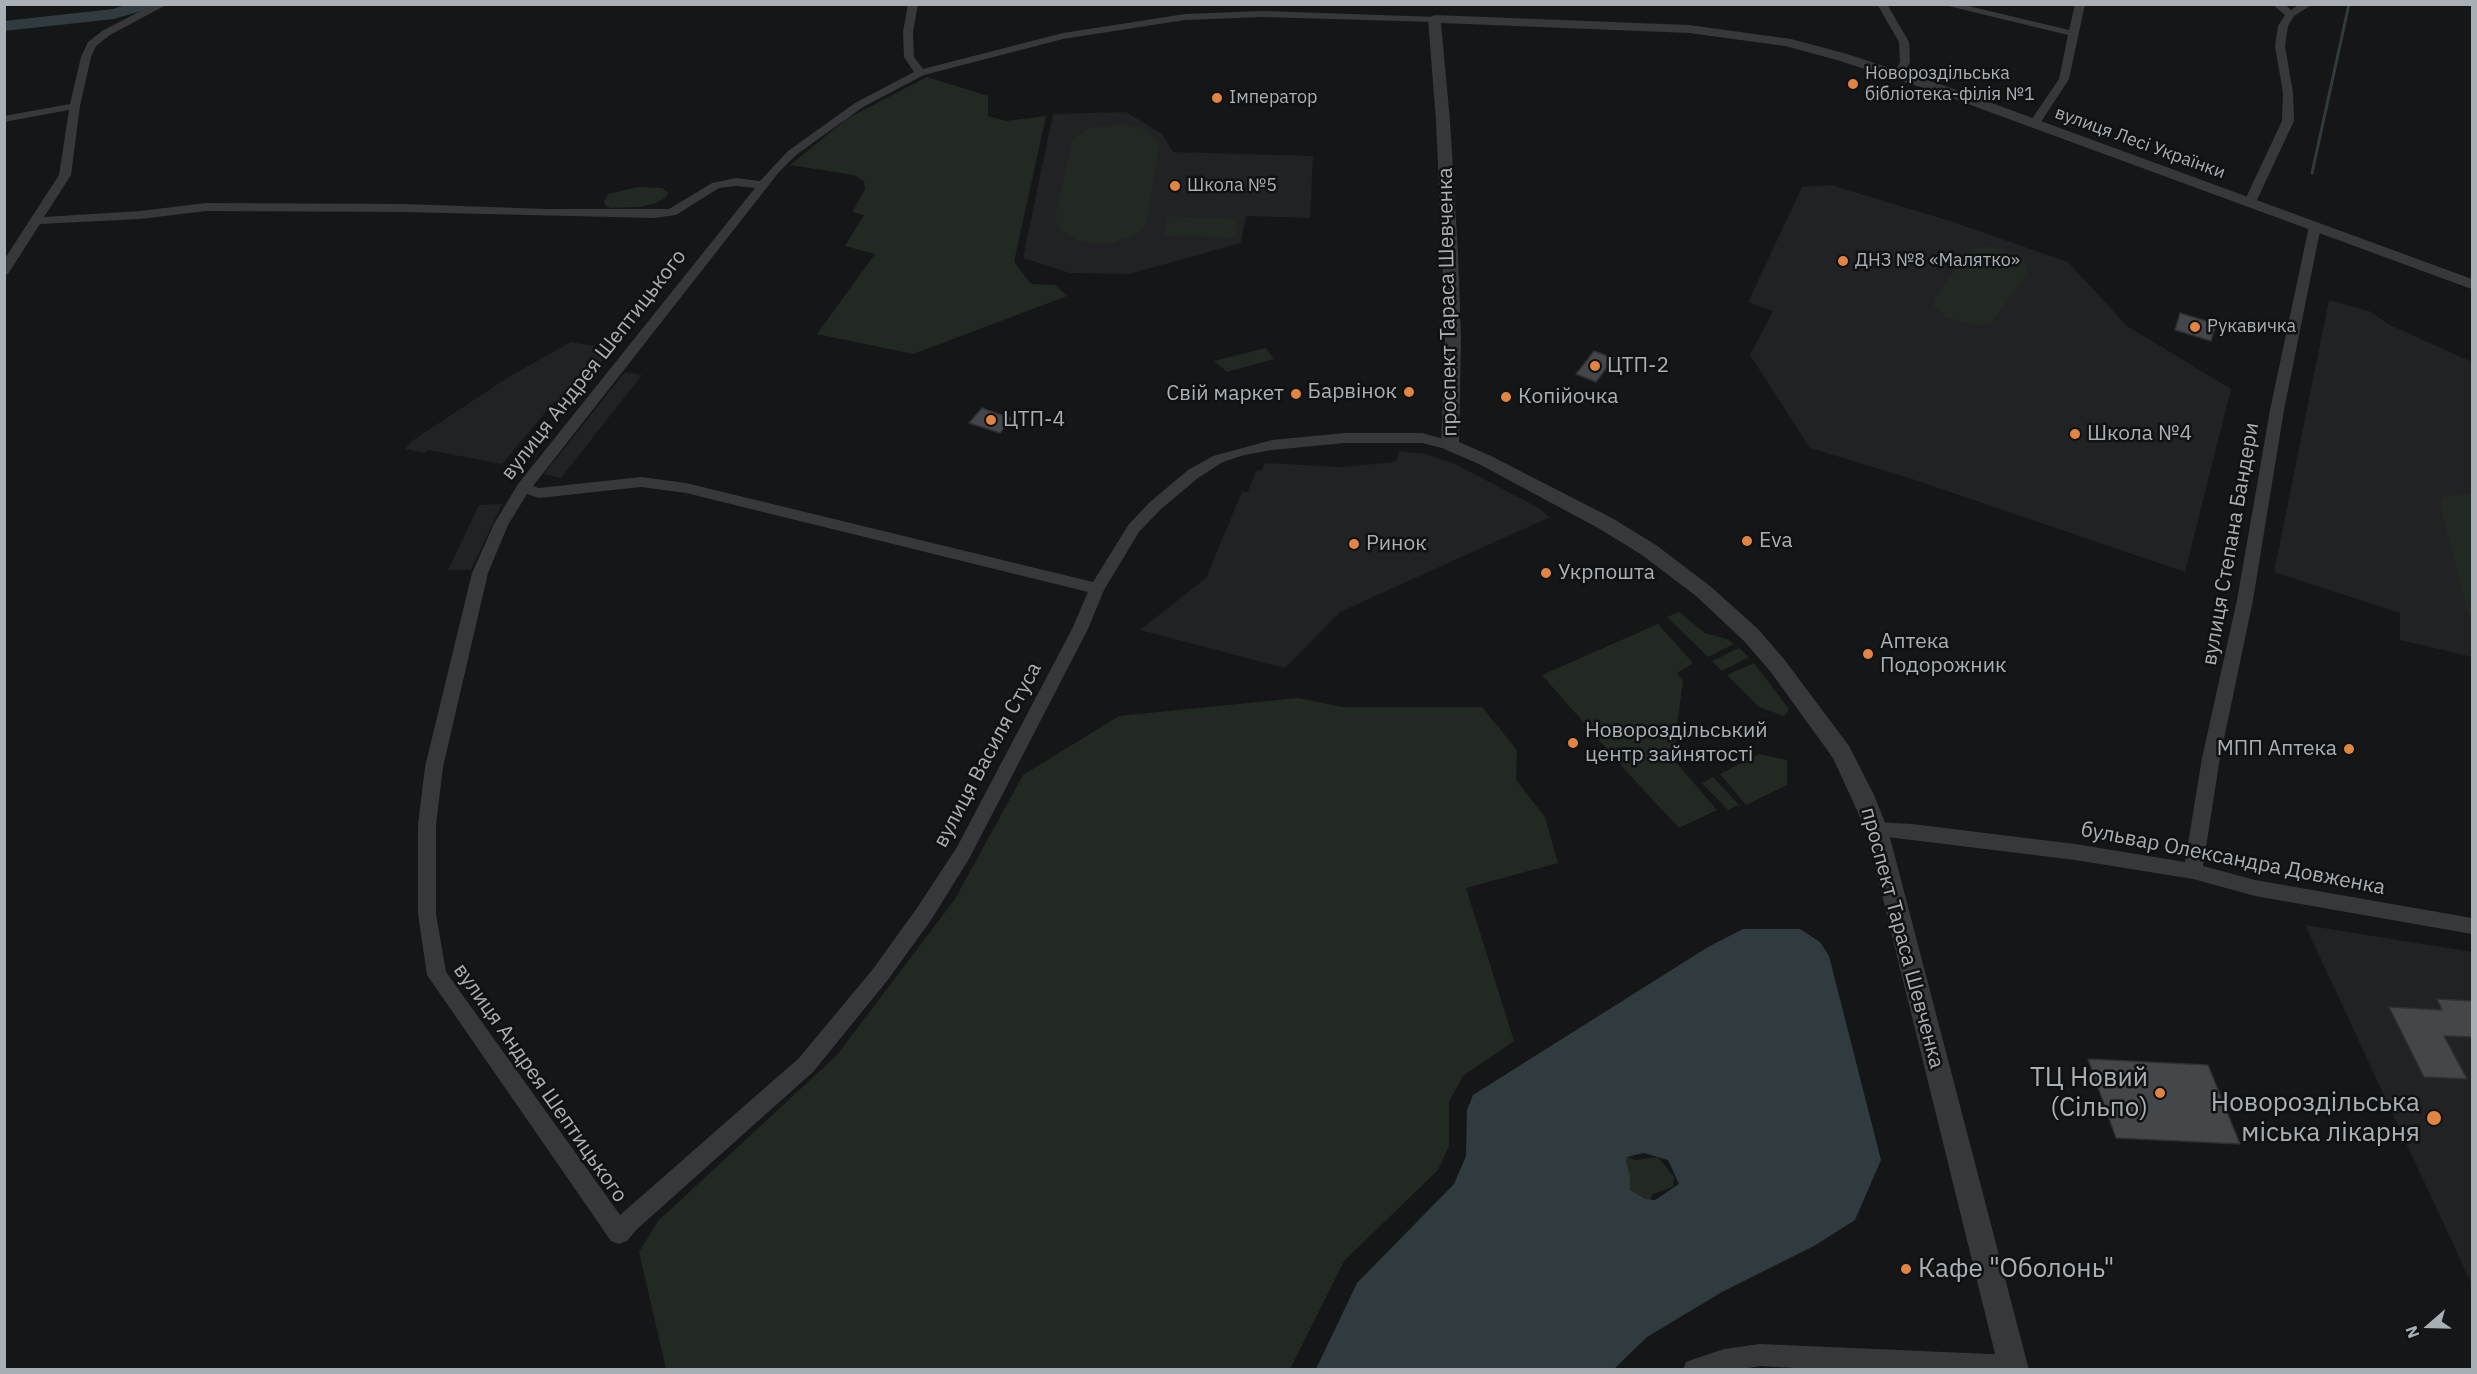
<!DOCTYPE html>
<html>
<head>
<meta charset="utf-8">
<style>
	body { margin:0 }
	#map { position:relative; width:2477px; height:1374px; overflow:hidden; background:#151617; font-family:"IBM Plex Sans",sans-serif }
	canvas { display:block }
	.frame { position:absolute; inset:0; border:6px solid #a8b0b6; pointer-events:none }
	.north { position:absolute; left:2399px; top:1296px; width:60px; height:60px; -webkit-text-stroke:4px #101112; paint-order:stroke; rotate:250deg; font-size:16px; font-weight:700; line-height:24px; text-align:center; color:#a8b0b6 }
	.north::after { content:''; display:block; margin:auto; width:21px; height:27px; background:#a8b0b6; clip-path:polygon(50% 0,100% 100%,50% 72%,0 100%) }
</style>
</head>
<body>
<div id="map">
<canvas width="2477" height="1374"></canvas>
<div class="frame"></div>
<div class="north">N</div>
</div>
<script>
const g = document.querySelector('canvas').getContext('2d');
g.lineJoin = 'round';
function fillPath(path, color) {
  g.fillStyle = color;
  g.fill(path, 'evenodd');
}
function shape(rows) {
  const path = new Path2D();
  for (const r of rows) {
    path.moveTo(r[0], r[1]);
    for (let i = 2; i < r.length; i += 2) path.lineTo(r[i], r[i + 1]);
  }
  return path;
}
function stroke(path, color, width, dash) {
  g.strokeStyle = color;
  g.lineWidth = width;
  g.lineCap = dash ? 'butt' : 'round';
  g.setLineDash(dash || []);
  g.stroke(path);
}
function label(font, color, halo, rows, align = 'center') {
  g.font = font + ' "IBM Plex Sans",sans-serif';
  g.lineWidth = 5;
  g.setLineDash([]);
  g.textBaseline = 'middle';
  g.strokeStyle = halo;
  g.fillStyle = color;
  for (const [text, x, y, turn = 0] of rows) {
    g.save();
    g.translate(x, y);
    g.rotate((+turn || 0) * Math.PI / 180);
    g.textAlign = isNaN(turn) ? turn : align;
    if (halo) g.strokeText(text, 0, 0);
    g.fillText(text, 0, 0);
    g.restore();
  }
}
fillPath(shape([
	[1126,112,1162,134,1173,152,1313,156,1310,218,1246,216,1241,243,1129,274,1070,273,1023,258,1053,114],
	[1831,185,1950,221,2068,262,2127,326,2231,389,2185,572,1909,478,1810,448,1750,355,1773,311,1748,302,1802,187],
	[2329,300,2369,311,2390,325,2472,362,2472,657,2400,640,2400,613,2274,572],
	[571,342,612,349,567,403,555,401,502,464,428,450,425,453,405,449,412,441,510,376],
	[625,372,642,375,561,478,544,474],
	[1400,451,1425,454,1455,464,1537,507,1550,517,1340,612,1285,668,1140,630,1206,578,1242,492,1248,492,1256,471,1262,470,1265,463,1341,467,1395,462],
	[502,504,471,570,448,570,479,505],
	[2305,925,2472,952,2472,1285]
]), '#212224');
fillPath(shape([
	[927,77,988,96,988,116,1006,121,1046,116,1014,262,1031,284,1055,285,1067,296,913,354,817,334,875,254,845,246,864,215,852,212,865,189,864,181,854,175,790,165,848,118],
	[1123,124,1144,129,1159,143,1147,223,1134,235,1112,243,1087,243,1076,240,1060,229,1055,218,1072,141,1090,128],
	[638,187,662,188,668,193,665,198,656,203,640,207,610,208,605,205,604,201,608,194],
	[1167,216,1237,219,1235,238,1164,236],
	[1986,246,2016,254,2023,260,2028,271,1992,323,1975,326,1946,317,1934,306,1933,300,1970,250],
	[1266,348,1274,359,1227,372,1214,361],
	[2462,494,2472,495,2472,619,2467,609,2441,509,2441,500,2444,497],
	[1679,612,1705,633,1727,639,1734,644,1708,657,1667,617],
	[1658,624,1693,663,1677,673,1683,681,1674,749,1668,753,1717,810,1679,828,1627,772,1542,675],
	[1739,648,1749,657,1722,671,1712,661],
	[1754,663,1789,709,1784,716,1759,707,1727,675],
	[1298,698,1343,707,1482,707,1517,750,1516,780,1545,817,1558,863,1466,888,1514,1041,1463,1076,1449,1102,1449,1146,1438,1170,1344,1261,1290,1369,666,1369,639,1252,658,1221,837,1055,955,899,1023,775,1119,716],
	[1759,754,1787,760,1787,785,1746,805,1720,774],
	[1713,777,1739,805,1728,810,1702,783],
	[1628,1157,1635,1160,1658,1157,1674,1177,1673,1187,1653,1194,1647,1205,1622,1188,1624,1159]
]), '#222922');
fillPath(shape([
	[1743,929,1800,929,1820,942,1829,956,1881,1160,1855,1220,1814,1246,1722,1292,1647,1337,1614,1369,1316,1369,1357,1283,1454,1184,1466,1156,1467,1110,1473,1095,1708,947],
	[1644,1153,1668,1160,1679,1184,1655,1200,1645,1199,1630,1190,1630,1176,1626,1163,1627,1157]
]), '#2f3b3f');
stroke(shape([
	[2312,173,2349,4]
]), '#2f3b3f', 3);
fillPath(shape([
	[129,4,157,4,155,7,114,19,4,31,4,21,113,9,129,4]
]), '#2f3b3f');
const building = shape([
	[2180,313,2216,324,2211,341,2175,330,2180,313],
	[1594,351,1614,358,1596,382,1576,374,1594,351],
	[982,408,996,413,1012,418,1000,433,969,423,982,408],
	[2437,999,2472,1001,2472,1037,2444,1036,2467,1079,2424,1077,2389,1007,2442,1010,2437,999],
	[2088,1059,2208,1065,2240,1144,2116,1138,2088,1059]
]);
fillPath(building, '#44474a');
stroke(building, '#2f3033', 1.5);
fillPath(shape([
	[154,4,168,4,110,35,96,46,91,57,80,106,71,175,44,217,140,211,206,203,404,204,546,209,669,209,712,183,736,178,760,181,788,151,855,103,914,72,904,57,903,32,908,4,918,4,913,32,914,57,923,69,1063,33,1185,14,1263,11,1438,17,1439,19,1434,22,1263,17,1185,20,1063,39,924,75,863,107,796,155,779,172,533,486,539,488,641,477,686,483,1093,582,1129,524,1150,502,1188,470,1213,456,1272,440,1345,433,1422,433,1455,442,1457,445,1450,450,1422,443,1345,443,1272,450,1244,455,1223,462,1198,478,1160,510,1139,532,1104,590,1088,629,969,859,931,920,887,981,813,1072,636,1230,627,1241,619,1244,611,1241,427,975,418,914,418,825,425,767,472,573,494,524,518,484,755,188,736,186,719,188,676,215,654,218,404,212,206,211,140,219,40,224,8,274,4,275,4,260,59,175,69,110,4,122,4,116,70,104,81,57,88,42,102,31,154,4],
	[641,487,686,493,1088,592,1072,629,957,847,917,908,873,969,799,1058,620,1215,446,972,436,914,436,825,443,767,488,573,508,525,527,494,539,498,641,487],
	[1877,4,1887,4,1909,42,1910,62,1902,77,1894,77,1893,75,1900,62,1899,42,1877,4],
	[1940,4,1960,4,2069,30,2075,4,2085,4,2069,79,2039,125,2031,125,2029,123,2059,79,2068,35,1940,4],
	[2272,4,2284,4,2291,10,2300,4,2313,4,2294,16,2288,26,2285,46,2293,93,2294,121,2256,202,2250,206,2244,202,2282,121,2283,93,2275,46,2278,26,2285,15,2272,4],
	[2315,222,2321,226,2284,410,2253,600,2220,758,2203,866,2255,880,2472,918,2472,934,2255,896,2193,879,2075,860,1871,835,1868,830,1871,825,1877,822,1912,824,2075,844,2185,862,2202,758,2237,600,2270,410,2309,226,2315,222],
	[1760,1344,2013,1355,2021,1358,2024,1366,2023,1370,1830,1370,1760,1366,1738,1370,1683,1370,1686,1362,1694,1359,1724,1349,1760,1344]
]), '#36383b');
fillPath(shape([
	[1434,15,1689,25,1791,39,1847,54,1948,87,2472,279,2472,289,2466,287,1938,93,1837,60,1785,46,1689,33,1441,23,1450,121,1458,253,1461,339,1459,442,1491,456,1612,518,1656,545,1710,586,1758,629,1784,659,1849,746,1874,795,1888,830,2029,1370,1999,1370,1866,830,1833,758,1770,671,1744,641,1696,596,1642,555,1598,528,1479,464,1444,449,1441,445,1445,339,1442,253,1436,121,1428,19,1434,15]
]), '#36383b');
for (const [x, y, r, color] of [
	[1853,84,6,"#e28542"],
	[1217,98,6,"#e28542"],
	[1175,186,6,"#e28542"],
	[1843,261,6,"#e28542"],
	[2195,327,6,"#e28542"],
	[1595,366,6,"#e28542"],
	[1409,392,6,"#e28542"],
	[1296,394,6,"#e28542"],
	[1506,397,6,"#e28542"],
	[991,420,6,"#e28542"],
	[2075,434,6,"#e28542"],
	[1747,541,6,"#e28542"],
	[1354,544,6,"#e28542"],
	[1546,573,6,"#e28542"],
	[1868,654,6,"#e28542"],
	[1573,743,6,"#e28542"],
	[2349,749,6,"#e28542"],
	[2160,1093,6,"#e28542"],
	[2434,1118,8,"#e28542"],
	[1906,1269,6,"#e28542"]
]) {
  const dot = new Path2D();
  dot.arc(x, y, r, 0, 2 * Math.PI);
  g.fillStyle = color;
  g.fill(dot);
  stroke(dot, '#101112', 2);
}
label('18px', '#a8b0b6', '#101112', [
	["Новороздільська",1865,74],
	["бібліотека-філія №1",1865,95],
	["Імператор",1229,98],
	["Школа №5",1187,186],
	["ДНЗ №8 «Малятко»",1855,261],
	["Рукавичка",2207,327]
], 'left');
label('18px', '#a8b0b6', '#101112', [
	["вулиця Лесі Українки",2140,143,20]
]);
label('21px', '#a8b0b6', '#101112', [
	["проспект Тараса Шевченка",1448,302,-91],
	["вулиця Андрея Шептицького",594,365,-52],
	["вулиця Степана Бандери",2231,544,-80],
	["вулиця Василя Стуса",988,755,-62],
	["бульвар Олександра Довженка",2233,859,11],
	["проспект Тараса Шевченка",1902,938,75],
	["вулиця Андрея Шептицького",540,1083,55]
]);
label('21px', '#a8b0b6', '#101112', [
	["ЦТП-2",1607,366],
	["Барвінок",1397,392,"right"],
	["Свiй маркет",1284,394,"right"],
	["Копійочка",1518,397],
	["ЦТП-4",1003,420],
	["Школа №4",2087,434],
	["Eva",1759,541],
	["Ринок",1366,544],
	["Укрпошта",1558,573],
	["Аптека",1880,642],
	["Подорожник",1880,666],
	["Новороздільський",1585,731],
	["центр зайнятості",1585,755],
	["МПП Аптека",2337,749,"right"]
], 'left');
label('26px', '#a8b0b6', '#101112', [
	["ТЦ Новий",2148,1078],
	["(Сільпо)",2148,1108],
	["Новороздільська",2420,1103],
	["міська лікарня",2420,1133],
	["Кафе \"Оболонь\"",1918,1269,"left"]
], 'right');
</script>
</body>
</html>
